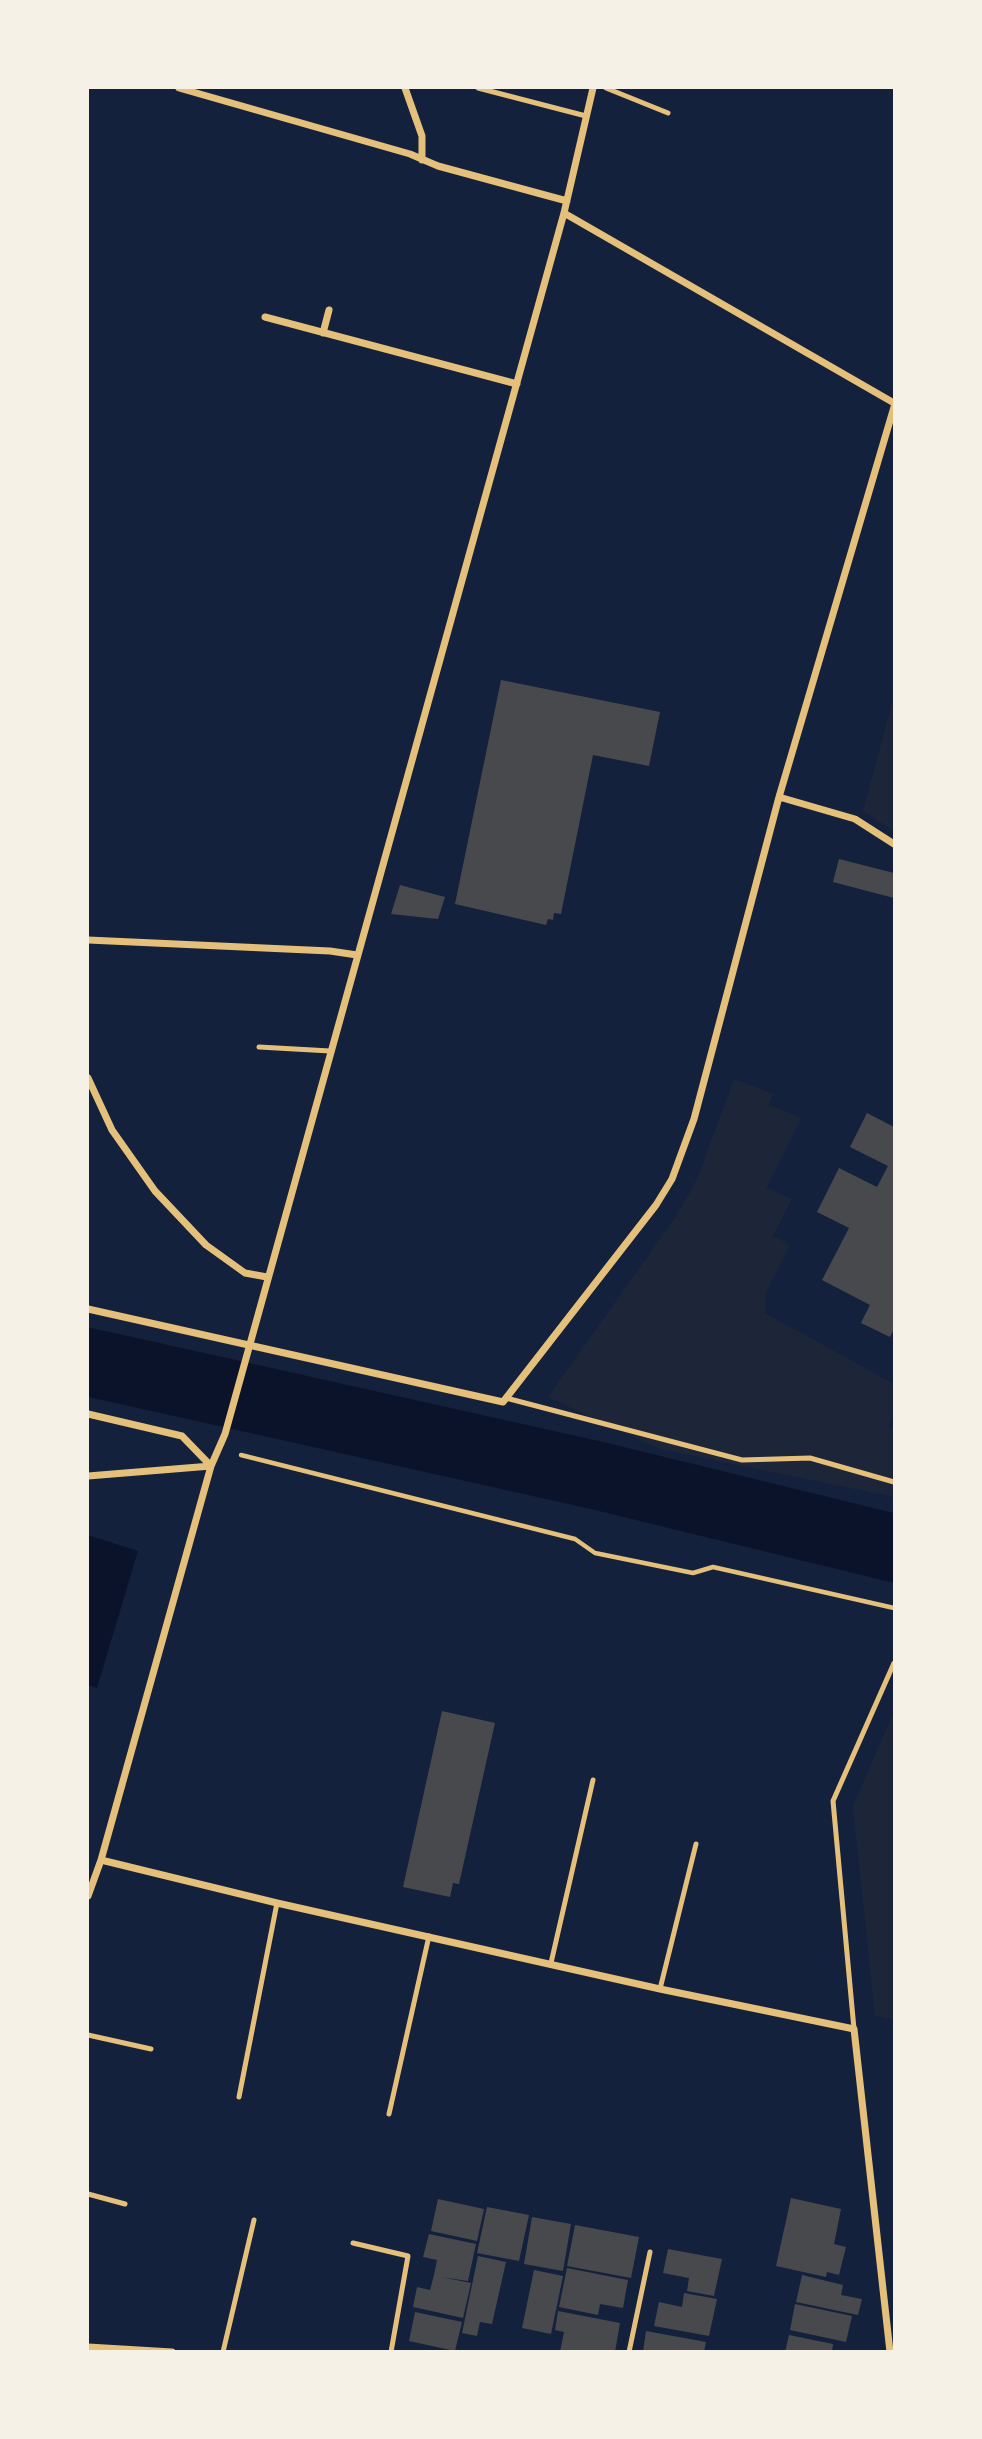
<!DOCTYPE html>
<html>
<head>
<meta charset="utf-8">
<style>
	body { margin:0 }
	#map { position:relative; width:982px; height:2439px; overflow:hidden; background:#14213d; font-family:"Work Sans",sans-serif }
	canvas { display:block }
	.frame { position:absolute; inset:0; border:89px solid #f6f1e7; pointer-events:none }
</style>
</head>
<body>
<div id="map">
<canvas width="982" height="2439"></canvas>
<div class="frame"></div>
</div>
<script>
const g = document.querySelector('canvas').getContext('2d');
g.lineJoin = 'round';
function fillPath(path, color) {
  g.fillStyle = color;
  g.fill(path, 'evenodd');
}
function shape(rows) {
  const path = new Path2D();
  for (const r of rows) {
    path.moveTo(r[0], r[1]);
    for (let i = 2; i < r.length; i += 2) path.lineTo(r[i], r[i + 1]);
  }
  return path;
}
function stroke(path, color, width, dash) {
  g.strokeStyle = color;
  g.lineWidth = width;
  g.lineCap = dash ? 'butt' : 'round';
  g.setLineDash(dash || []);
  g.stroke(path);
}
fillPath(shape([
	[894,696,894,831,863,811],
	[734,1079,773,1094,769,1105,801,1118,766,1188,792,1199,773,1236,790,1245,765,1294,765,1313,894,1384,894,1415,888,1426,894,1430,894,1497,660,1449,548,1397,677,1215,698,1177],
	[894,1712,894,2020,875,2016,853,1806]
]), '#1d2539');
fillPath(shape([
	[88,1535,138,1551,97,1688,88,1685]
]), '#0b132b');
stroke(shape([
	[88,1362,595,1475,894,1548]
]), '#0b132b', 68);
fillPath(shape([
	[501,680,660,712,649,766,593,755,561,914,554,913,553,920,548,919,546,925,455,904],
	[839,859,894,873,894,898,833,882],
	[400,885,445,897,438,919,391,914],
	[867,1113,894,1127,894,1329,890,1337,861,1323,870,1305,822,1280,849,1228,817,1212,839,1168,877,1187,888,1166,850,1147],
	[442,1711,495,1723,459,1884,453,1883,450,1897,403,1887],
	[791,2198,841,2209,834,2244,846,2247,839,2275,827,2272,826,2277,776,2266],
	[438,2199,484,2209,477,2241,431,2231],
	[487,2207,529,2215,519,2261,477,2253],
	[532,2217,571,2224,563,2271,524,2264],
	[575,2225,639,2237,631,2278,567,2266],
	[429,2234,476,2244,468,2281,441,2277,471,2283,463,2318,413,2307,417,2287,430,2290,434,2275,437,2260,423,2257],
	[668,2249,722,2259,714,2296,687,2291,689,2278,663,2273],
	[478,2256,506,2262,492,2324,480,2322,477,2336,462,2333],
	[567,2268,628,2280,623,2308,600,2304,598,2315,559,2307],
	[534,2270,563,2276,551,2334,522,2328],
	[802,2275,843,2285,841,2295,862,2299,858,2315,796,2302],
	[684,2293,717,2299,709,2336,654,2326,659,2302,682,2307],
	[795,2304,852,2316,846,2342,790,2330],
	[558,2311,620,2323,615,2352,560,2352,564,2332,555,2330],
	[415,2312,462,2322,455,2351,409,2341],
	[646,2331,706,2342,704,2352,643,2352],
	[789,2335,833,2344,832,2352,785,2352]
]), '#48494c');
stroke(shape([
	[241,1455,575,1539,595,1553,693,1573,713,1567,894,1608]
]), '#e5c07b', 4.5);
stroke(shape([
	[478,88,586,116],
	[606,88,668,113],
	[259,1047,330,1051],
	[506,1398,742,1460,810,1458,894,1482],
	[551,1963,593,1780],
	[660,1989,696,1844],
	[854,2029,833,1801,894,1663],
	[88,2035,151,2049],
	[239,2097,277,1903],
	[389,2114,429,1936],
	[88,2194,125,2204],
	[353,2243,408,2256,391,2352],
	[223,2352,254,2220],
	[629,2352,650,2252]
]), '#e5c07b', 5);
stroke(shape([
	[179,88,410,154,438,166,567,201],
	[405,88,422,136,422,160],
	[564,213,894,403],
	[265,317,517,384],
	[323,333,329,310],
	[779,797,894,407],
	[88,940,330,951,357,955],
	[88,1078,112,1130,155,1191,206,1245,245,1273,267,1277],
	[88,1309,503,1402,656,1205,672,1179,694,1119,779,797,855,819,894,844],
	[88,1414,182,1436,211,1466],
	[88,1476,211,1466],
	[101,1860,277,1903,660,1989,854,2029,890,2352],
	[88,1896,101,1860,211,1466,225,1434,564,213,593,88],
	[88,2347,172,2352]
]), '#e5c07b', 7);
</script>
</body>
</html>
